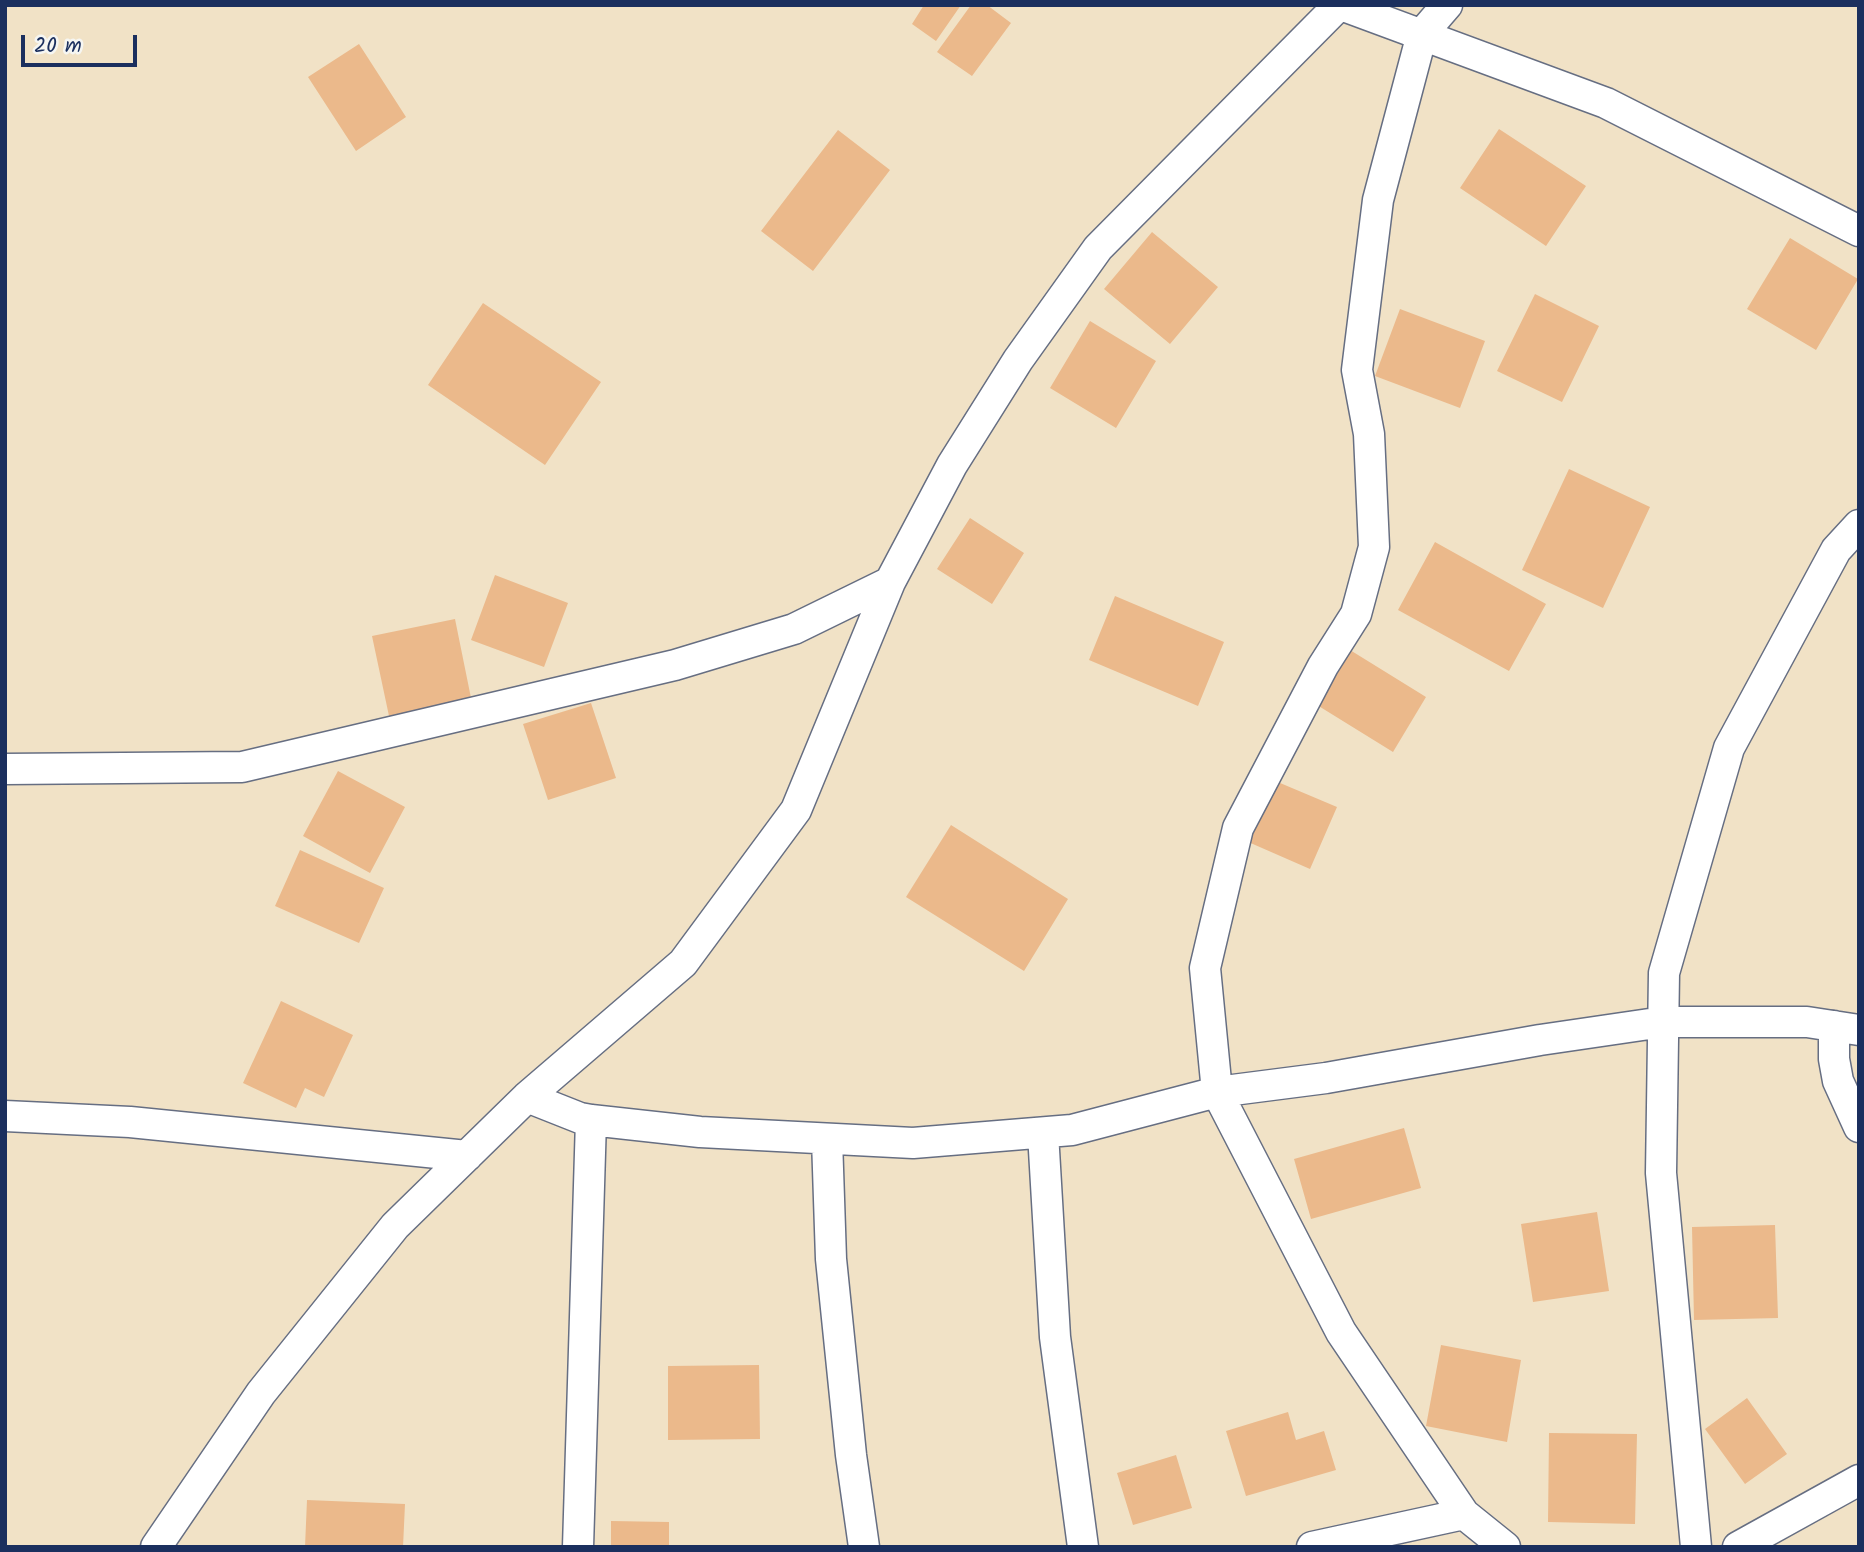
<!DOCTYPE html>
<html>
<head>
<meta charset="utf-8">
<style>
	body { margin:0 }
	#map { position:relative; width:1864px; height:1552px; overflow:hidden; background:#f1e2c6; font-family:Kalam,sans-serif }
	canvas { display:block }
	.frame { position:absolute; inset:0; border:7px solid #1b2f5e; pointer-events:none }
	.scale { position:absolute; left:21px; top:35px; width:116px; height:32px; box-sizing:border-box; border:4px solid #1b2f5e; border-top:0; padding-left:9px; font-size:21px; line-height:24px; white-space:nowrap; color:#1b2f5e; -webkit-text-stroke:5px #f6f6f2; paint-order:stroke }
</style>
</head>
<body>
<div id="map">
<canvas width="1864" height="1552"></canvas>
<div class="frame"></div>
<div class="scale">20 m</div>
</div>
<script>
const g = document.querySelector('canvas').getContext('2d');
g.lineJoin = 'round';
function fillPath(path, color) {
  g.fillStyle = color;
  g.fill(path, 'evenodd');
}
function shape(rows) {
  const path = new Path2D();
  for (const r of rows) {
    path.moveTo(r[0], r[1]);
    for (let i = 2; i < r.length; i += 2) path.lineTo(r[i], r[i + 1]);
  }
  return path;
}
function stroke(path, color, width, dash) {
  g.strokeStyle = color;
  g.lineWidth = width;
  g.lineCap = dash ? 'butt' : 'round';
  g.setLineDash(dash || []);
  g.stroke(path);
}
fillPath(shape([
	[924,5,961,5,936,41,912,24],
	[971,5,987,5,1011,23,972,76,937,52],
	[359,44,406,117,356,151,308,77],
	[1499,129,1586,186,1546,246,1460,188],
	[838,130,890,170,813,271,761,231],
	[1152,232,1218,287,1170,344,1104,289],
	[1790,238,1858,279,1816,350,1747,309],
	[1535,294,1599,326,1562,402,1497,371],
	[483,303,601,382,545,465,428,385],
	[1400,309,1485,341,1460,408,1375,376],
	[1090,321,1156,361,1116,428,1050,388],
	[1569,469,1650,507,1603,608,1522,570],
	[970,518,1024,553,992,604,937,569],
	[1435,542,1546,604,1509,671,1398,610],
	[495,575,568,603,544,667,471,640],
	[1115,596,1224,642,1198,706,1089,660],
	[455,619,471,698,389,716,372,636],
	[1350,650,1426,697,1393,752,1317,705],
	[591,703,616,778,548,800,523,724],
	[338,771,405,807,370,873,303,836],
	[1273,780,1337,807,1310,869,1246,841],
	[951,825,1068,899,1024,971,906,897],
	[300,850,384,888,359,943,275,906],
	[281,1001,353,1035,324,1097,305,1088,296,1108,243,1083],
	[1404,1128,1421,1188,1311,1219,1294,1159],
	[1597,1212,1609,1291,1533,1302,1521,1224],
	[1775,1225,1778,1318,1694,1320,1692,1227],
	[1441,1345,1521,1360,1507,1442,1426,1426],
	[759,1365,760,1439,668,1440,668,1366],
	[1747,1398,1787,1454,1745,1484,1705,1429],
	[1288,1412,1296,1440,1324,1431,1336,1470,1246,1496,1226,1431],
	[1549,1433,1637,1434,1635,1524,1548,1522],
	[1176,1455,1192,1508,1133,1525,1117,1473],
	[307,1500,405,1504,403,1547,305,1547],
	[611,1521,669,1522,669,1547,611,1547]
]), '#ebb98b');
const minor = shape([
	[1341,5,1606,103,1859,231],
	[1447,5,1422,34,1378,200,1357,370,1369,434,1374,547,1356,614,1323,666,1238,828,1205,968,1217,1092,1341,1332,1464,1514,1505,1547],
	[5,769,242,767,675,665,794,629,890,582],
	[1834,1026,1834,1059,1838,1081,1859,1127],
	[527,1097,580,1118,591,1120,700,1132,913,1143,1072,1130,1217,1092,1326,1078,1540,1040,1663,1022,1807,1022,1859,1030],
	[5,1116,130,1122,467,1156],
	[1043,1133,1055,1337,1083,1547],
	[827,1139,831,1259,851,1455,864,1547],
	[156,1547,261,1393,395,1226,527,1097,683,963,796,810,890,582,952,465,1018,360,1098,248,1339,5],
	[578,1547,591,1120],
	[1312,1547,1464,1514],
	[1696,1547,1661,1173,1664,973,1729,748,1836,550,1859,525],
	[1738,1547,1859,1480]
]);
stroke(minor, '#666e82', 33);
stroke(minor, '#fff', 30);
</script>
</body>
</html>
